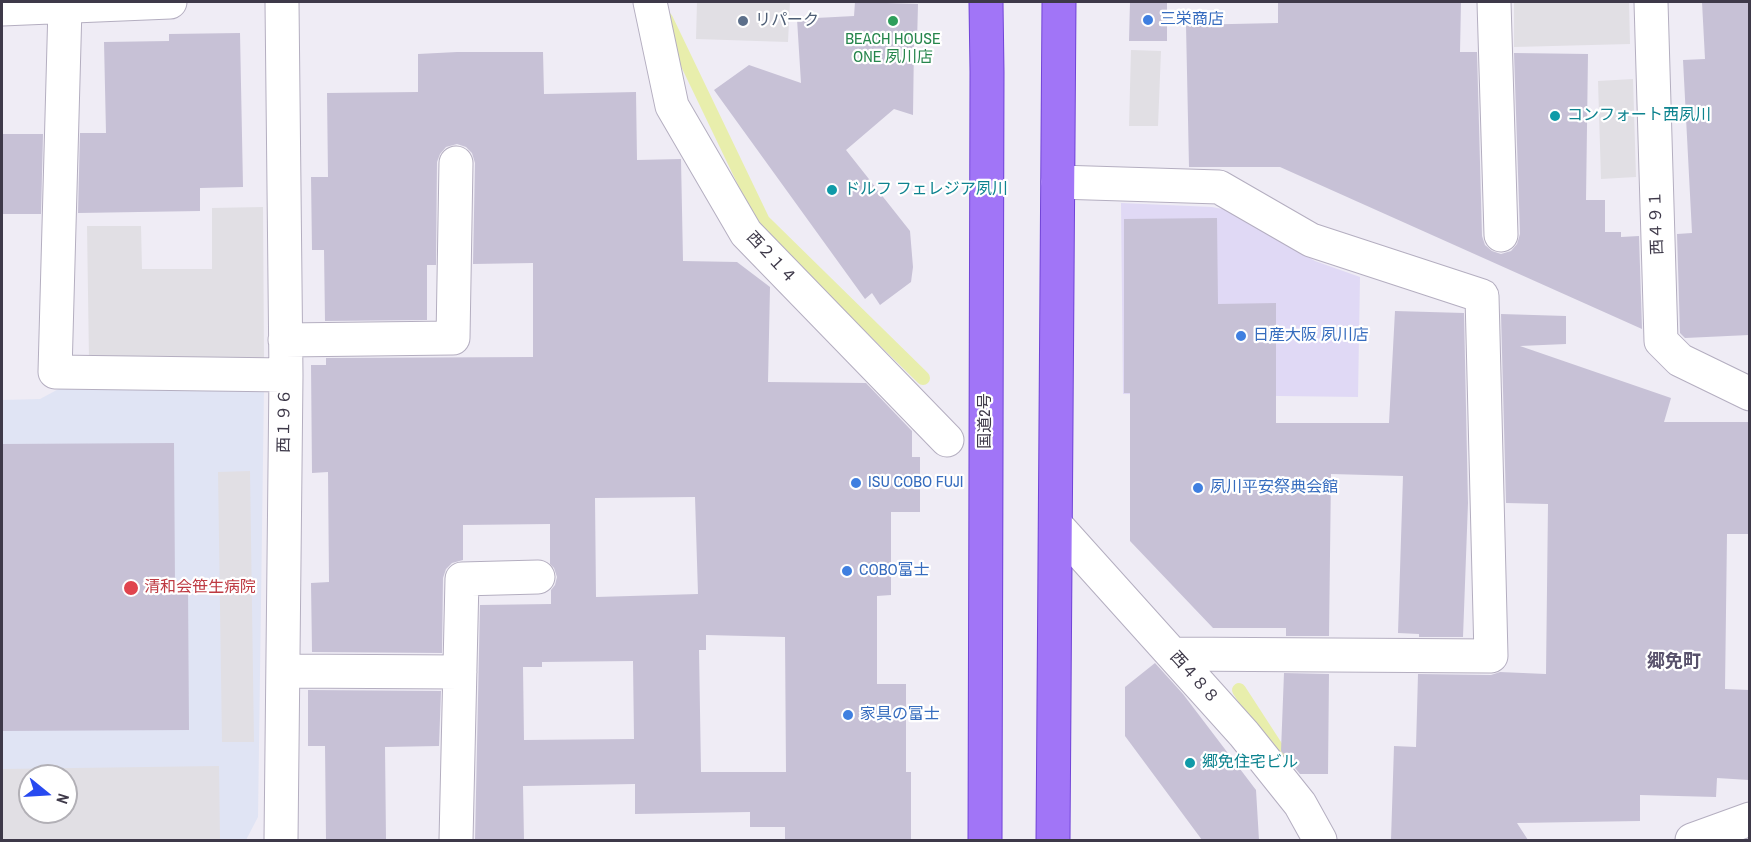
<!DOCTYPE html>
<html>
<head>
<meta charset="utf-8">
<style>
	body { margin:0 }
	#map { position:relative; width:1751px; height:842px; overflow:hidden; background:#efecf5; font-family:"Archivo Narrow",sans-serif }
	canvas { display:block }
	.frame { position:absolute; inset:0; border:3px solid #3e3949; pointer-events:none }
	.north { position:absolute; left:18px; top:764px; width:60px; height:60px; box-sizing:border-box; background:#fff; border:2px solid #b2b0b6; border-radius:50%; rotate:108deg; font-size:16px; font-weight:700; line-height:24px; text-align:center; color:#3e3949 }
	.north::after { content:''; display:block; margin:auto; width:21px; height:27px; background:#284af0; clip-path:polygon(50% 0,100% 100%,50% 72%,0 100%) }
</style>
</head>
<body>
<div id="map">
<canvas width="1751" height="842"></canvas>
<div class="frame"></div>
<div class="north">N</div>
</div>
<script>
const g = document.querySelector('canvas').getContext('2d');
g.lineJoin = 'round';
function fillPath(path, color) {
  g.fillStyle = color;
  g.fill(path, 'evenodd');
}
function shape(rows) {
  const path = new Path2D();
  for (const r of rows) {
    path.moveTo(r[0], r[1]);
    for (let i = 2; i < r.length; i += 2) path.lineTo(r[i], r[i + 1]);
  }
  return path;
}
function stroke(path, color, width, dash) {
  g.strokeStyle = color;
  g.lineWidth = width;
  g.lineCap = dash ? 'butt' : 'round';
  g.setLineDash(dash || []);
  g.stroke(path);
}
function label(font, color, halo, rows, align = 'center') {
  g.font = font + ' "Archivo Narrow","Noto Sans JP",sans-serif';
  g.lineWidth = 4.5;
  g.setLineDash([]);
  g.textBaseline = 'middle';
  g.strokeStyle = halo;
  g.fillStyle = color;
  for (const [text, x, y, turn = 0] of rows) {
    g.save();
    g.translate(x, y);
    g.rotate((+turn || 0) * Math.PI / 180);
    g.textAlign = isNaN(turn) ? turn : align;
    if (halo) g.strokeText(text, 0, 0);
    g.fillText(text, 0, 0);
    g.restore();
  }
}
fillPath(shape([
	[1121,203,1212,207,1228,210,1315,261,1360,277,1358,397,1123,394]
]), '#e0d9f5');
fillPath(shape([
	[66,385,264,388,258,817,246,840,2,840,2,400,40,399],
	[30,776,66,776,66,812,30,812]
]), '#e0e4f4');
fillPath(shape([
	[697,2,790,2,788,42,696,39],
	[1514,2,1629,2,1630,44,1514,47],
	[1131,50,1161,51,1158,126,1129,126],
	[1633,79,1636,177,1601,179,1598,81],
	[263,207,264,358,89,360,87,226,141,226,142,269,212,269,212,208],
	[250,471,254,742,222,742,218,472],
	[219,766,220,840,2,840,2,769],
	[30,776,66,776,66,812,30,812]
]), '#e1dfe4');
stroke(shape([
	[666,19,763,221,923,378],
	[1239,690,1287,764]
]), '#e8eeac', 14);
fillPath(shape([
	[855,2,918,4,917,43,914,43,913,115,894,109,846,150,910,231,913,267,911,282,880,305,872,293,865,299,714,90,749,65,801,83,797,19,854,16],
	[1130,2,1167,2,1167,41,1129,41],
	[1278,2,1461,2,1460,52,1477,52,1482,236,1485,245,1492,251,1501,254,1511,251,1517,244,1520,234,1514,53,1588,54,1586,200,1605,200,1605,232,1621,232,1621,237,1639,236,1642,329,1280,167,1189,167,1186,25,1278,23],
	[1702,2,1749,2,1749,335,1685,338,1680,333,1677,234,1692,233,1683,60,1705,59],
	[240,33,243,187,200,188,200,211,78,213,80,133,106,133,104,42,169,41,169,34],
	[457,52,543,52,544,94,636,92,637,160,681,159,683,261,737,262,770,287,768,382,866,383,912,431,912,457,920,457,920,512,891,512,891,595,877,596,877,684,906,684,906,772,911,772,911,839,785,839,785,827,750,827,750,812,635,814,635,784,523,786,524,840,475,840,480,605,551,604,551,590,555,585,557,577,554,568,550,564,550,524,463,525,463,560,452,563,446,569,443,578,442,653,312,652,311,583,329,582,328,472,312,473,311,365,326,365,326,358,533,357,533,263,473,264,475,163,472,153,466,147,457,144,446,147,440,154,437,162,436,265,427,265,427,320,325,321,324,250,312,250,311,177,328,177,327,93,418,92,418,54],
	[695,497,698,594,596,597,595,498],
	[706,635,785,637,786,772,701,772,699,650,706,650],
	[633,661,634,739,524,740,523,667,542,667,542,662],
	[2,134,43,134,41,214,2,214],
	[1217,218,1218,304,1276,303,1276,423,1389,423,1395,311,1464,313,1468,503,1463,637,1419,637,1419,634,1398,633,1403,476,1331,474,1329,636,1286,636,1286,628,1213,628,1130,541,1130,393,1124,393,1124,219],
	[1501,314,1566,316,1566,344,1520,346,1671,398,1664,422,1749,422,1749,534,1727,534,1725,689,1749,690,1749,780,1717,778,1716,797,1640,795,1640,821,1517,823,1528,840,1391,840,1394,746,1416,747,1418,674,1491,675,1500,672,1546,674,1548,504,1506,503],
	[174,443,175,585,188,585,189,730,2,731,2,444],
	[1155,663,1183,694,1256,790,1259,840,1202,840,1125,736,1125,687],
	[1284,673,1329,674,1328,774,1300,774,1281,751],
	[308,690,441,691,439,746,385,747,386,840,326,840,325,746,308,746]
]), '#c7c1d6');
const minor = shape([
	[650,2,672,106,746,233,947,440],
	[1494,2,1501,235],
	[1651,2,1661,341,1680,360,1750,394],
	[65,7,55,372,286,375],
	[2,9,170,2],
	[1058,182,1219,187,1311,240,1482,296,1491,656,1172,654],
	[285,340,453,338,456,163],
	[1056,525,1244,734,1300,804,1320,840],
	[283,671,460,672],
	[281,840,286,375,282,2],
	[456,840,462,579,538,577],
	[1692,840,1750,819]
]);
const highway = shape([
	[985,840,987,72,986,2],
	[1053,840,1059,2]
]);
stroke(minor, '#b4aec0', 35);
stroke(highway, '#7144d7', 35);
stroke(minor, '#fff', 33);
stroke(highway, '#a175f7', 33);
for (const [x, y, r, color] of [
	[1148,20,6,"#3f7fe0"],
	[743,21,6,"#5c6f8a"],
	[893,21,6,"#2e9e5b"],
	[1555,116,6,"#0f9aa8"],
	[832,190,6,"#0f9aa8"],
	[1241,336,6,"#3f7fe0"],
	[856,483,6,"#3f7fe0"],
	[1198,488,6,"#3f7fe0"],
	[847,571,6,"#3f7fe0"],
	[131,588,8,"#e0444e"],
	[848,715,6,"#3f7fe0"],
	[1190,763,6,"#0f9aa8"]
]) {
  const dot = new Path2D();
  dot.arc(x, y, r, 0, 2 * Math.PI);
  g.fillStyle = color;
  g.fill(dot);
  stroke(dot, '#fff', 2);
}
label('16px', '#366cbe', '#fff', [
	["三栄商店",1160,20],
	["日産大阪 夙川店",1253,336],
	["ISU COBO FUJI",868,483],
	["夙川平安祭典会館",1210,488],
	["COBO富士",859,571],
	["家具の富士",860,715]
], 'left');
label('16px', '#4e5e75', '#fff', [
	["リパーク",755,21]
], 'left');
label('16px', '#27864d', '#fff', [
	["BEACH HOUSE",893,40],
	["ONE 夙川店",893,58]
]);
label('16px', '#0d838f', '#fff', [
	["コンフォート西夙川",1567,116],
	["ドルフ フェレジア夙川",844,190],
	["郷免住宅ビル",1202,763]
], 'left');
label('16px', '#3e3949', '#fff', [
	["西４９１",1657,223,-92],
	["西２１４",771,258,47],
	["西１９６",285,421,-89],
	["国道2号",986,421,-90],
	["西４８８",1194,678,48]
]);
label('16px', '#be3a42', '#fff', [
	["清和会笹生病院",144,588]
], 'left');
label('bold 18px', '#58516b', '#fff', [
	["郷免町",1674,662]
]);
</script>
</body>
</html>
